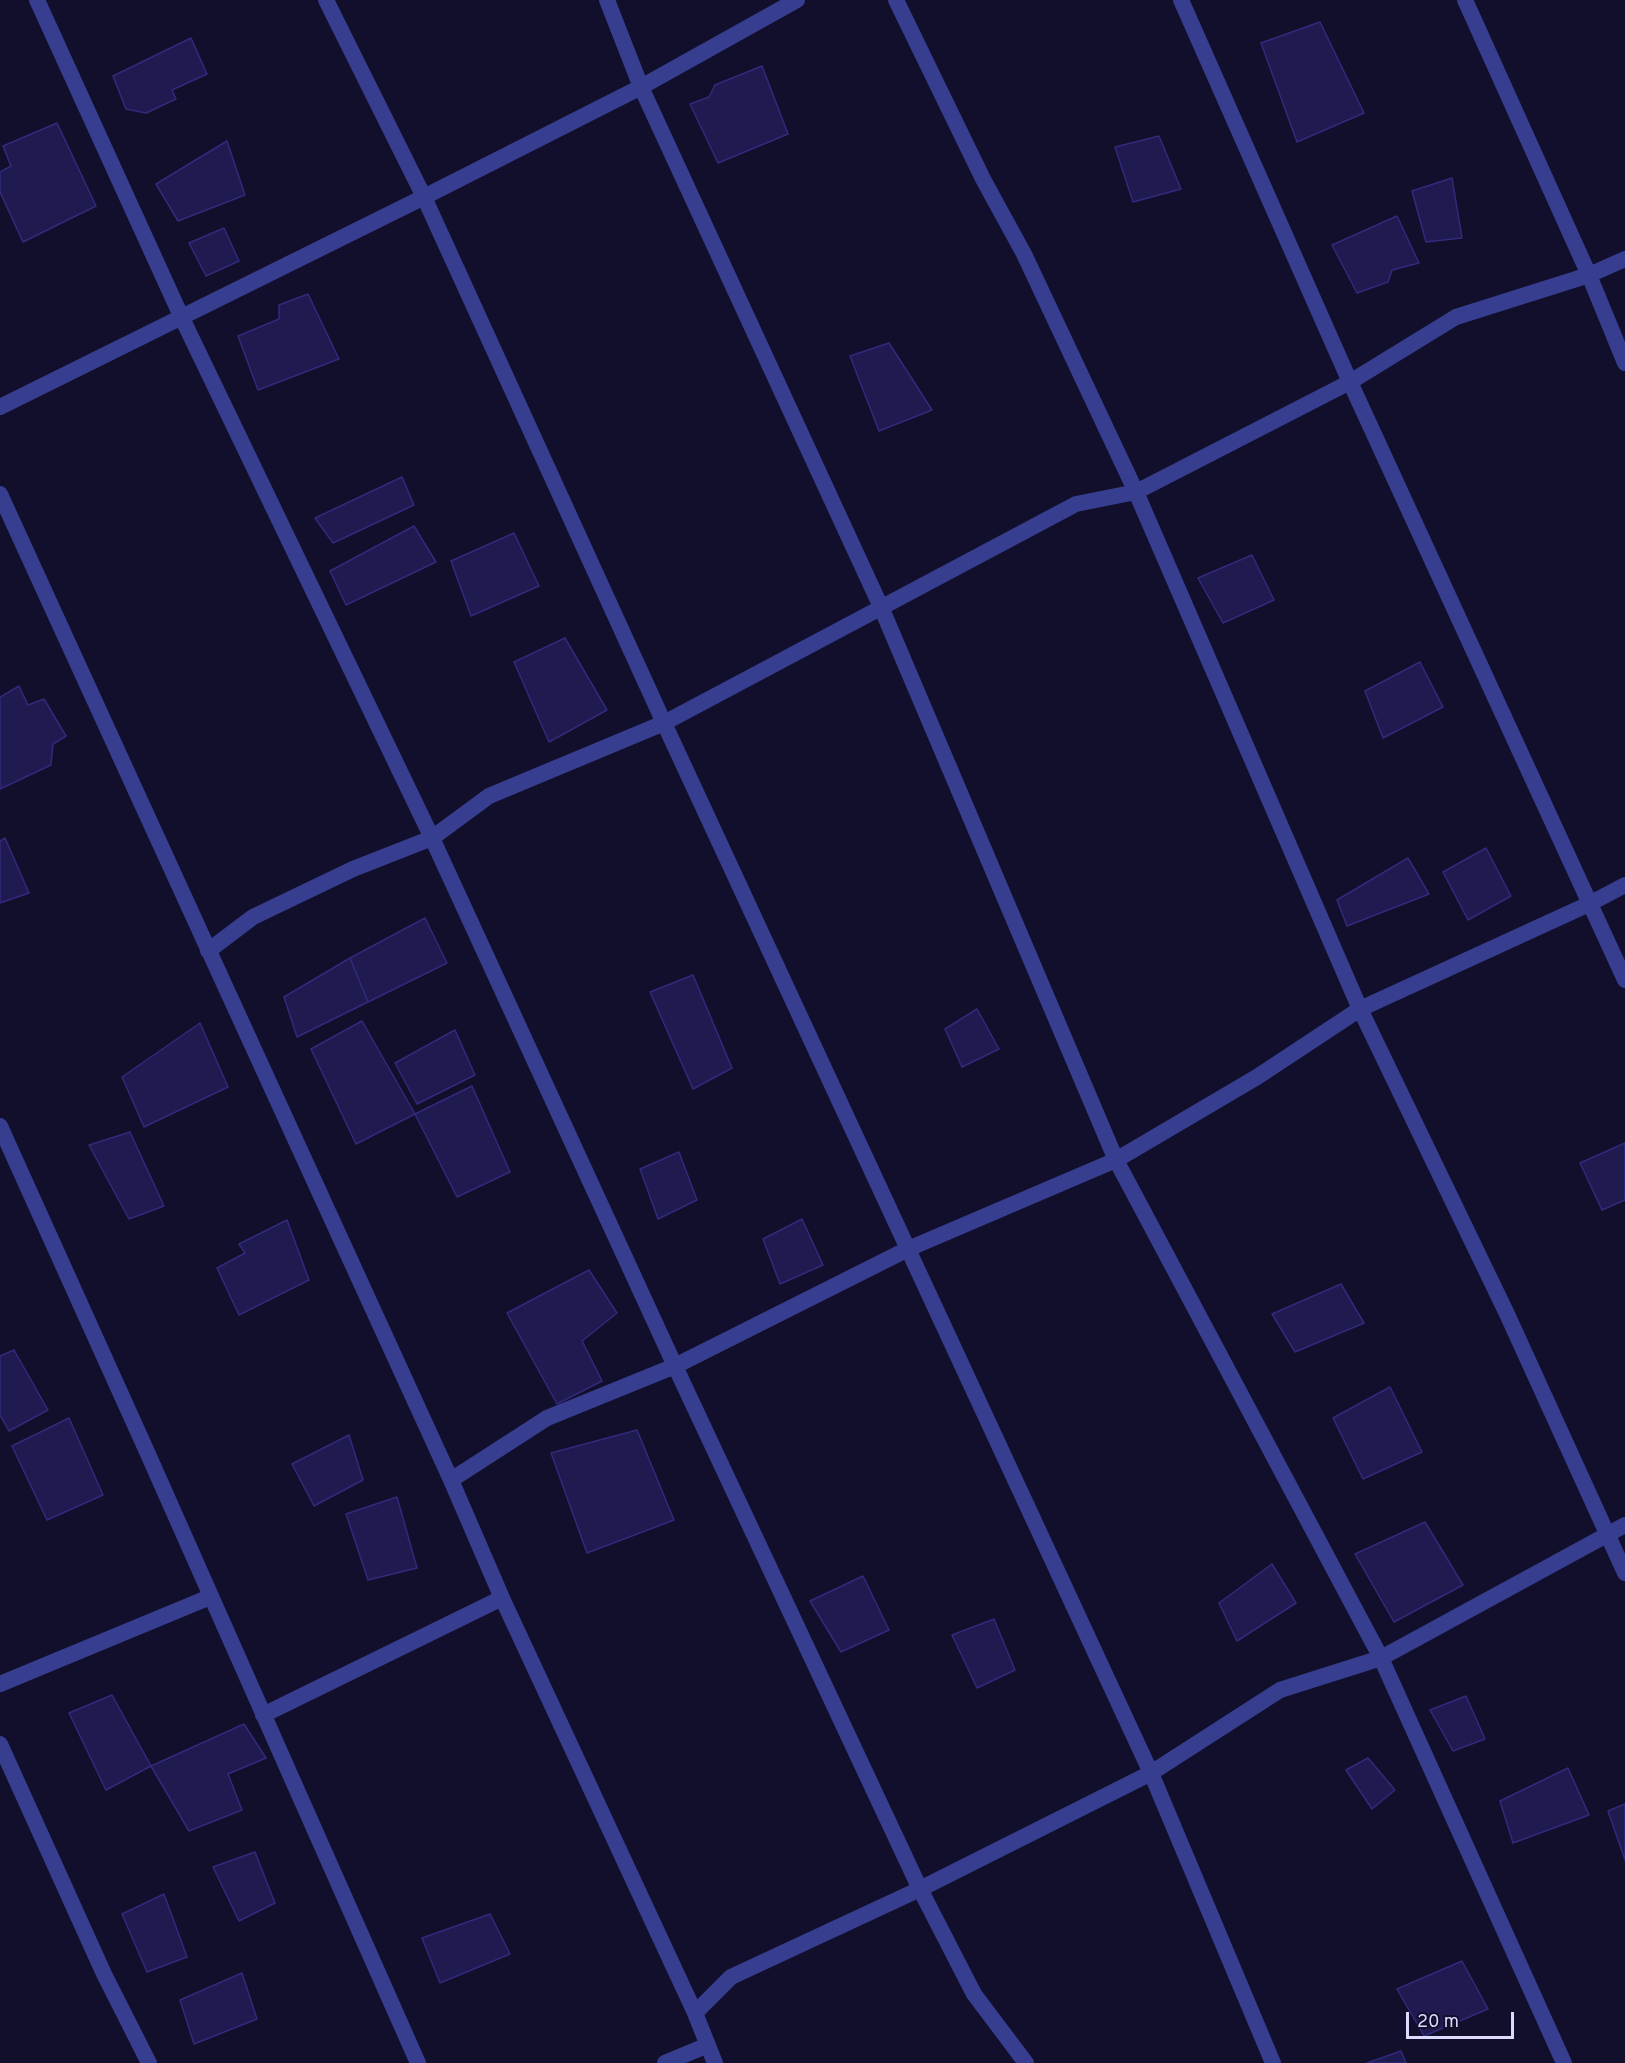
<!DOCTYPE html>
<html>
<head>
<meta charset="utf-8">
<style>
	body { margin:0 }
	#map { position:relative; width:1625px; height:2063px; overflow:hidden; background:#110f2c; font-family:Overpass,sans-serif }
	canvas { display:block }
	.scale { position:absolute; left:1406px; top:2012px; width:108px; height:27px; box-sizing:border-box; border:3px solid #dbdbff; border-top:0; padding-left:8px; font-size:18px; line-height:21px; white-space:nowrap; color:#dbdbff; -webkit-text-stroke:4px #110f2c; paint-order:stroke }
</style>
</head>
<body>
<div id="map">
<canvas width="1625" height="2063"></canvas>
<div class="scale">20 m</div>
</div>
<script>
const g = document.querySelector('canvas').getContext('2d');
g.lineJoin = 'round';
function fillPath(path, color) {
  g.fillStyle = color;
  g.fill(path, 'evenodd');
}
function shape(rows) {
  const path = new Path2D();
  for (const r of rows) {
    path.moveTo(r[0], r[1]);
    for (let i = 2; i < r.length; i += 2) path.lineTo(r[i], r[i + 1]);
  }
  return path;
}
function stroke(path, color, width, dash) {
  g.strokeStyle = color;
  g.lineWidth = width;
  g.lineCap = dash ? 'butt' : 'round';
  g.setLineDash(dash || []);
  g.stroke(path);
}
const building = shape([
	[1320,22,1364,113,1297,142,1261,43,1320,22],
	[191,38,207,74,172,90,176,99,146,113,126,109,113,76,191,38],
	[762,66,788,134,718,163,690,104,709,97,715,85,762,66],
	[57,123,96,206,23,242,0,192,0,172,11,166,3,146,57,123],
	[1159,136,1181,189,1133,202,1115,147,1159,136],
	[227,141,245,195,178,221,156,184,227,141],
	[1452,178,1462,238,1426,242,1412,191,1452,178],
	[1397,216,1419,263,1392,270,1388,282,1357,293,1332,245,1397,216],
	[224,228,239,261,206,276,189,243,224,228],
	[308,294,339,359,258,390,238,336,279,319,279,305,308,294],
	[889,343,932,410,879,431,850,356,889,343],
	[402,477,414,505,333,543,315,518,402,477],
	[414,526,436,562,346,605,330,571,414,526],
	[514,533,539,586,471,616,451,561,514,533],
	[1252,555,1274,600,1223,623,1198,578,1252,555],
	[565,638,607,710,549,742,514,662,565,638],
	[1420,662,1443,707,1383,738,1365,691,1420,662],
	[19,686,28,705,44,699,66,736,53,744,51,765,0,789,0,697,19,686],
	[5,838,29,893,0,903,0,841,5,838],
	[1486,848,1511,896,1468,920,1443,872,1486,848],
	[1408,858,1429,894,1347,926,1337,900,1408,858],
	[425,918,447,963,368,1002,350,958,425,918],
	[350,958,368,1002,297,1037,284,997,350,958],
	[693,975,732,1068,693,1089,650,992,693,975],
	[977,1009,999,1049,962,1067,945,1029,977,1009],
	[362,1021,415,1114,356,1144,311,1049,362,1021],
	[200,1023,228,1087,144,1127,122,1077,200,1023],
	[455,1030,475,1075,417,1104,395,1063,455,1030],
	[472,1086,510,1172,457,1197,415,1114,472,1086],
	[130,1132,164,1206,129,1219,89,1145,130,1132],
	[1625,1143,1625,1200,1602,1210,1580,1163,1625,1143],
	[679,1152,697,1200,658,1219,640,1169,679,1152],
	[802,1219,823,1265,780,1284,763,1239,802,1219],
	[287,1220,309,1280,239,1315,217,1268,245,1253,239,1244,287,1220],
	[589,1270,617,1313,582,1341,602,1381,557,1404,507,1313,589,1270],
	[1341,1284,1364,1323,1295,1352,1272,1314,1341,1284],
	[14,1350,48,1410,9,1431,0,1415,0,1356,14,1350],
	[1390,1387,1422,1452,1363,1479,1333,1418,1390,1387],
	[69,1418,103,1495,47,1520,12,1446,69,1418],
	[637,1430,674,1520,587,1553,551,1453,637,1430],
	[349,1435,363,1480,314,1506,292,1464,349,1435],
	[397,1497,417,1568,368,1580,346,1514,397,1497],
	[1425,1522,1463,1585,1394,1622,1355,1554,1425,1522],
	[1272,1564,1296,1603,1237,1641,1219,1603,1272,1564],
	[863,1576,889,1630,841,1652,810,1601,863,1576],
	[994,1619,1015,1670,977,1688,952,1635,994,1619],
	[112,1695,151,1766,106,1790,69,1713,112,1695],
	[1466,1696,1485,1739,1453,1751,1430,1710,1466,1696],
	[244,1724,266,1758,228,1774,242,1810,189,1831,151,1766,244,1724],
	[1368,1758,1395,1790,1372,1809,1346,1770,1368,1758],
	[1568,1768,1589,1815,1513,1843,1500,1801,1568,1768],
	[1625,1804,1625,1860,1608,1811,1625,1804],
	[255,1852,275,1903,239,1921,213,1867,255,1852],
	[164,1894,187,1957,147,1972,122,1914,164,1894],
	[490,1914,510,1954,440,1983,422,1938,490,1914],
	[1462,1961,1488,2009,1424,2036,1397,1989,1462,1961],
	[242,1973,257,2019,194,2044,180,2000,242,1973],
	[1401,2051,1406,2063,1367,2063,1401,2051]
]);
fillPath(building, '#1f1a4f');
stroke(building, '#322a7c', 1.5);
stroke(shape([
	[37,0,181,316,432,838,675,1366,920,1889,974,1994,1026,2063],
	[326,0,424,197,664,723,1151,1773,1273,2063],
	[607,0,641,87,881,607,1116,1160,1381,1658,1564,2063],
	[896,0,983,179,1024,254,1136,492,1360,1009,1507,1314,1625,1573],
	[1181,0,1350,382,1625,980],
	[1465,0,1589,275,1625,363],
	[0,407,424,197,641,87,797,0],
	[0,494,451,1480,502,1598,695,2013,715,2063],
	[208,951,253,917,353,869,432,838,489,796,664,723,1076,504,1136,492,1350,382,1456,317,1589,275,1625,259],
	[0,1126,148,1454,418,2063],
	[451,1480,547,1418,675,1366,908,1249,1116,1160,1257,1077,1360,1009,1589,904,1625,885],
	[0,1684,210,1597],
	[263,1715,502,1598],
	[0,1744,104,1974,149,2063],
	[695,2013,731,1977,920,1889,1151,1773,1280,1690,1381,1658,1625,1525],
	[665,2063,708,2045]
]), '#373d8f', 16);
</script>
</body>
</html>
